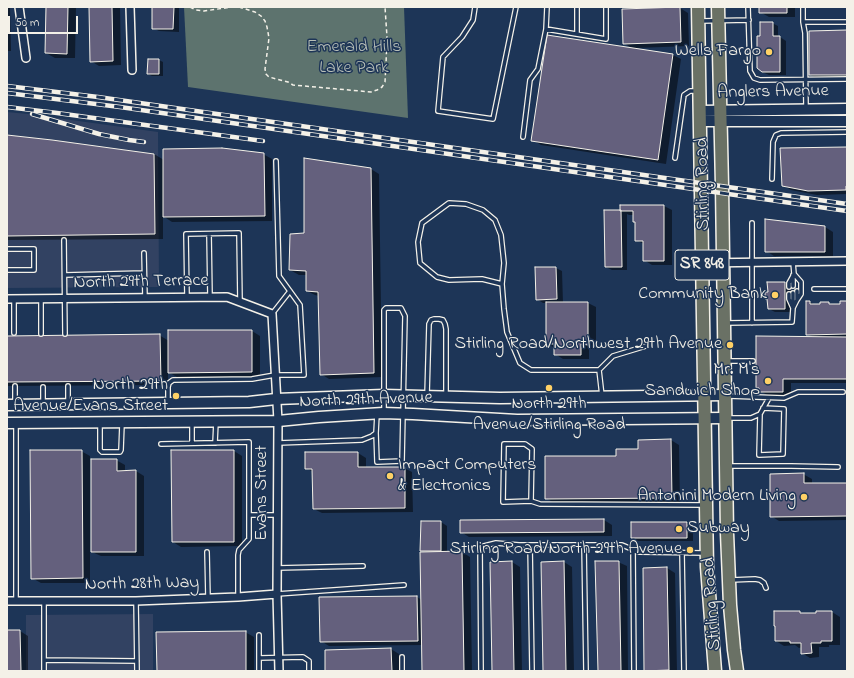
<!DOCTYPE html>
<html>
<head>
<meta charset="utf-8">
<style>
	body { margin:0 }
	#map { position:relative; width:854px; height:678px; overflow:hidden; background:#1d3557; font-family:"Indie Flower",sans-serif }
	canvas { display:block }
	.frame { position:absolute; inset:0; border:8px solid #f4f1e8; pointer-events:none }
	.scale { position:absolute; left:8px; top:16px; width:70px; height:18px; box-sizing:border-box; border:2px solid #f4f1e8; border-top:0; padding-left:5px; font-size:12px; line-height:14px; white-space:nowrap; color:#f4f1e8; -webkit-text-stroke:3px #1d3557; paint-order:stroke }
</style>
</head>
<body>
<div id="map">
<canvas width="854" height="678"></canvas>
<div class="frame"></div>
<div class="scale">50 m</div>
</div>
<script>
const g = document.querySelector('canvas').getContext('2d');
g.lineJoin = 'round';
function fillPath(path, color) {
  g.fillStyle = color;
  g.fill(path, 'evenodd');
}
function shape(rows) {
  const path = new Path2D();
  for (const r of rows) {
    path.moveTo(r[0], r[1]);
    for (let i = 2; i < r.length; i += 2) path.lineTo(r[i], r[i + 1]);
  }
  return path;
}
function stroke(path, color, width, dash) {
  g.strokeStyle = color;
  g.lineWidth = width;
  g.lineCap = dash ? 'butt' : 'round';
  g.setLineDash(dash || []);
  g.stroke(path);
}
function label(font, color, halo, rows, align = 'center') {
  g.font = font + ' "Indie Flower",sans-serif';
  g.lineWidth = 3;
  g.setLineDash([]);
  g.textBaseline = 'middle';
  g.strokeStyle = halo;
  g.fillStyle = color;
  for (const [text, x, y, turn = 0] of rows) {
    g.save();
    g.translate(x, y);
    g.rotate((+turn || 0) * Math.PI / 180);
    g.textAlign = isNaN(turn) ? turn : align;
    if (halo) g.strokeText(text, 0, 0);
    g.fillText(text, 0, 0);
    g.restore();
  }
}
fillPath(shape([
	[7,112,28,114,158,132,159,287,7,288],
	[153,614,153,671,26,671,26,615]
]), '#324262');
fillPath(shape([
	[184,7,404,7,408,118,188,87]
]), '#5d736e');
fillPath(shape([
	[7,7,10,8,11,51,7,51],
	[47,7,76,7,75,58,55,58,46,53],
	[90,7,120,7,121,65,99,66,91,61],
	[153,7,179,7,179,32,159,31,153,28],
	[760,7,795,7,795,17,769,17,760,12],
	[680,8,688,13,689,46,636,48,635,49,673,55,681,59,666,164,541,145,533,140,633,49,624,43],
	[772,23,778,26,778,37,780,37,786,41,786,75,769,75,762,72,761,37],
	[847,31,847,79,819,79,810,75],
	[149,60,159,60,163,62,163,76,152,76,148,74],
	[7,136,154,154,164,160,263,154,272,159,272,221,172,222,163,216,163,239,7,240],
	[847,148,847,194,817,195,791,190,783,185],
	[371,169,379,174,382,377,329,379,321,374,319,296,315,295,307,291,307,275,299,275,290,270,305,234],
	[621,206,664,206,672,210,672,265,652,265,644,260,644,244,636,240,636,222,634,215,629,215,627,214,627,270,612,270,606,267,621,212],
	[825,227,833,232,833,256,774,256,766,251],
	[556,268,562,271,563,303,588,303,596,307,596,349,589,349,589,359,563,359,555,354,555,348,547,344,547,303,543,303,537,299],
	[785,283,791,287,791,312,775,312,769,309,769,293],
	[810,302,815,305,828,303,833,305,841,305,847,302,847,383,791,383,791,396,769,396,760,391,760,389,757,387,813,337,807,334],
	[252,331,260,336,260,377,177,377,168,372,168,385,7,386,7,337,159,335,169,341],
	[671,440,679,445,680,502,554,503,546,498,617,457],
	[81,451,90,456,90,583,41,583,32,578],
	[234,451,242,456,242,546,181,547,173,542],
	[358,453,366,458,366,468,404,468,412,472,413,512,322,513,314,509,313,472,306,468],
	[116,460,125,465,125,472,136,471,144,476,144,556,101,556,92,552],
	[803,474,812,479,812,484,847,484,847,520,779,521,771,516],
	[604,520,612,525,612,536,469,537,461,532],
	[441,522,447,526,447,552,462,552,470,557,472,671,423,671,423,645,329,646,321,641,320,598,417,597,422,600,426,553,421,550],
	[632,523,687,523,693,526,693,541,638,541,632,538],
	[512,562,520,567,522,671,493,671,491,563],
	[564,562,572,567,574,671,544,671],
	[618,562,627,566,628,671,599,671],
	[667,568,675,573,677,671,647,671,645,670],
	[799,612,802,614,832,612,840,617,840,645,829,645,829,647,819,647,819,657,810,658,802,653,802,647,799,648,795,645,784,646,776,641],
	[7,631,20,631,28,636,28,671,7,671],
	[245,632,254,637,254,671,158,671],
	[391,649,399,654,400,671,326,671]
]), '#0007');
const building = shape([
	[46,7,68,7,67,54,45,53,46,7],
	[89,7,112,7,113,61,90,62,89,7],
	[152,7,174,7,173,29,152,29,152,7],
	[680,7,681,42,623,44,622,9,680,7],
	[759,7,787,7,787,13,759,13,759,7],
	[760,22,773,22,773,36,780,36,780,72,762,72,757,68,757,36,760,36,760,22],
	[847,30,847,75,809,75,809,31,847,30],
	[547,35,673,54,658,160,531,141,547,35],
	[148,59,159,59,159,74,147,74,148,59],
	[7,135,52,140,154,154,155,234,7,236,7,135],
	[847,147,847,186,846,186,846,190,808,191,782,186,780,148,847,147],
	[222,148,264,153,265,216,163,217,163,149,222,148],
	[304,158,371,168,374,373,320,375,318,292,306,291,306,271,289,270,290,234,304,233,304,158],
	[620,205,664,205,664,261,643,261,643,241,635,241,635,222,633,222,633,211,620,211,620,205],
	[604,210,621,210,622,267,605,267,604,210],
	[765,219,825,226,825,252,765,252,765,219],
	[535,267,556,267,557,299,536,300,535,267],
	[767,282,785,282,785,309,768,309,767,299,765,299,765,292,768,292,767,282],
	[806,301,810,301,810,304,820,304,820,302,829,302,829,304,840,304,840,301,847,301,847,334,806,335,806,301],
	[546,302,588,302,588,345,581,344,581,355,554,355,554,344,546,344,546,302],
	[168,330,252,330,252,372,168,373,168,330],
	[160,334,161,381,7,382,7,336,160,334],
	[756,336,847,337,847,379,783,379,783,392,759,392,759,388,756,388,756,336],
	[671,439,672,498,545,499,545,456,616,456,616,449,638,449,638,440,671,439],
	[30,450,82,450,83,578,31,579,30,450],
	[171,450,234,450,234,542,172,542,171,450],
	[305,452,358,452,358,467,405,467,405,508,313,509,312,469,305,469,305,452],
	[91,459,117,459,117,471,136,470,136,552,91,552,91,459],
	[804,473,804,483,847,483,847,516,770,517,770,474,804,473],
	[604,519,604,532,460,533,460,520,604,519],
	[421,521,441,521,441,551,420,551,421,521],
	[631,522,687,522,687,538,631,538,631,522],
	[462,551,464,671,422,671,420,552,462,551],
	[512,561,514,671,492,671,490,562,512,561],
	[564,561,566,671,543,671,541,562,564,561],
	[595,561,619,561,621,671,598,671,595,561],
	[667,567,669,670,644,671,643,568,667,567],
	[417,596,418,641,320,642,319,597,417,596],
	[774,611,800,611,800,613,816,613,816,611,832,611,832,641,821,641,821,643,811,643,812,653,801,654,801,643,790,643,790,641,775,641,775,626,774,626,774,611],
	[7,630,20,630,21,671,7,671,7,630],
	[246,631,246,671,157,671,156,632,246,631],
	[391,648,392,671,325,671,325,650,391,648]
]);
fillPath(building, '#64607d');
stroke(building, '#f4f1e8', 1);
const lane = shape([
	[475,7,473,20,462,37,443,57,438,111,493,119,516,7],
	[547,7,546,29,606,39,606,7],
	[577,7,577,34],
	[748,7,750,71,754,78,760,80,847,79],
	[803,7,803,22,805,33,806,108],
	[700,21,749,20],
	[803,22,847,22],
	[523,137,530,80,538,69,546,29],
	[675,158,684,95,690,91,698,91],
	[772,179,773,142,776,135,781,133,847,132],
	[209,234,210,297],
	[64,240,65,334],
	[7,249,34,249,34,270,7,270],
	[144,253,145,298],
	[794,274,801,282,801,294,797,300],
	[65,275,144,273],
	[502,284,482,279,449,280,437,277,420,263,418,242,422,223,449,203,466,204,483,210,495,220,501,235,504,263,502,284,504,309,507,332,520,363,531,370,599,370,602,396],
	[793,286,793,275],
	[789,287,789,283,794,274,793,262],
	[814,289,847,289],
	[793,293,793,307],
	[187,297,186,234,239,233,240,302],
	[793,308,797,300,797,291],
	[272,314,290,291],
	[726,323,792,322,793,308,789,299,789,294],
	[752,323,752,223],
	[14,333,14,299],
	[41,334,41,299],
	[727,361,753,361],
	[599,370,613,356,646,346],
	[68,386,68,403],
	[43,387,43,404],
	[427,395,429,324,431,320,434,319,439,319,443,320,445,324,446,329,446,396],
	[728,396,784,398,798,392,843,392],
	[168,401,168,387,169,383,173,380,252,379,275,375,304,375,300,305,279,276,276,161],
	[15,403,15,386],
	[760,414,759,455,783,454,784,409,763,408],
	[728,418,751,418,760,414,769,398],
	[192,423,192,443],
	[100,424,100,450,102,452,120,452,121,450,122,424],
	[16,425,16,601],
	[376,433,377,462,402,461,405,316,401,308,386,308,384,310,384,412],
	[215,443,216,422],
	[278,443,362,440,372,436,376,433,377,414],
	[161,444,249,442,249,515,278,515],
	[729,466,791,466,838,467],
	[531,501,503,502,504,444,525,444,532,449,531,501,540,504,703,505],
	[530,545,532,671],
	[584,545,586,671],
	[633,549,634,671],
	[207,552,208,598],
	[682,553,684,671],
	[277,568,363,566],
	[731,580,755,579,760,580,764,583,766,588],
	[277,594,404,585],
	[238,597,238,555,239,550,249,539,249,515],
	[136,601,137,671],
	[259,635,259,658],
	[402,657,402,671],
	[44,660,137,661],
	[44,671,44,602],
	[259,671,259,658,303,657,309,661,309,671],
	[481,671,480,547,496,543,519,545,622,545,639,552,704,553]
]);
const street = shape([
	[19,7,26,58],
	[130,7,132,70],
	[702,263,847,261],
	[7,299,227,297,272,314,278,421,277,594,279,671],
	[7,601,136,601,238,597,277,594]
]);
const secondary = shape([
	[700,111,847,109],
	[700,121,847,121],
	[7,405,249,402,276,399,384,395,500,398,725,395],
	[7,423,278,421,319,417,383,413,413,414,517,420,725,418]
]);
const primary = shape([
	[698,7,707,567,715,671],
	[718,7,722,186,727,533,730,605,734,650,737,671]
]);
stroke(lane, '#f4f1e8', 6);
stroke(street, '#f4f1e8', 10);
stroke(secondary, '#f4f1e8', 13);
stroke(primary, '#f4f1e8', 15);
stroke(shape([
	[190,7,196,10,204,11,232,7],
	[239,7,255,12,261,16,265,21,267,27,269,38,265,69,266,74,269,77,288,82,293,85,371,92,377,90,382,87,385,82,386,64,387,37,385,7]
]), '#f4f1e8', 1.5, [4, 3]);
stroke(lane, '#1d3557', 3.5);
stroke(street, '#1d3557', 7);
stroke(secondary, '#1d3557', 10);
stroke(primary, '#6a7165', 12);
const rail = shape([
	[7,86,98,97,847,204],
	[7,93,120,107,847,211],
	[7,107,57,113,263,141],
	[32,114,99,134,129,140,144,142]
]);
stroke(rail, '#f4f1e8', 4.5);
stroke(rail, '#1d3557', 3, [9]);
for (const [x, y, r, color] of [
	[769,52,4,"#ffd166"],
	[775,295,4,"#ffd166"],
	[730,345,4,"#ffd166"],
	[768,381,4,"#ffd166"],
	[549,388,4,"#ffd166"],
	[176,396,4,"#ffd166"],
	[390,476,4,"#ffd166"],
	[804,497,4,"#ffd166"],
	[679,529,4,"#ffd166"],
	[690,550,4,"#ffd166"]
]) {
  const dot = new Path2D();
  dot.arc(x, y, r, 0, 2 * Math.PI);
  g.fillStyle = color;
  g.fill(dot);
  stroke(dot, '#1d3557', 1.5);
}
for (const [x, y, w] of [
	[702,265,54]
]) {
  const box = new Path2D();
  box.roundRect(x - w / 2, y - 15, w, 30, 3);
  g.fillStyle = '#1d3557';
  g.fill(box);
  stroke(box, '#f4f1e8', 1);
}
label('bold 17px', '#f4f1e8', null, [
	["SR 848",702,265]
]);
label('18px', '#b8bfb7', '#1d3557', [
	["Emerald Hills",354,48],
	["Lake Park",354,69]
]);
label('18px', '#f4f1e8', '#1d3557', [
	["Wells Fargo",761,52],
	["Community Bank",767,295],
	["Stirling Road/Northwest 29th Avenue",722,345],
	["Mr. M's",760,371],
	["Sandwich Shop",760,392],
	["North 29th",168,386],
	["Avenue/Evans Street",168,407],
	["North 29th",549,405,"center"],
	["Avenue/Stirling Road",549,426,"center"],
	["Impact Computers",398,466,"left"],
	["& Electronics",398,487,"left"],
	["Antonini Modern Living",796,497],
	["Subway",687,529,"left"],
	["Stirling Road/North 29th Avenue",682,550]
], 'right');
label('18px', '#f4f1e8', '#1d3557', [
	["Anglers Avenue",773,93,-1],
	["Stirling Road",704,184,-91],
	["North 29th Terrace",141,283,-1],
	["North 29th Avenue",366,401,-2],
	["Evans Street",263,493,-90],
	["North 28th Way",142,585,-1],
	["Stirling Road",713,604,-94]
]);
</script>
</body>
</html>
